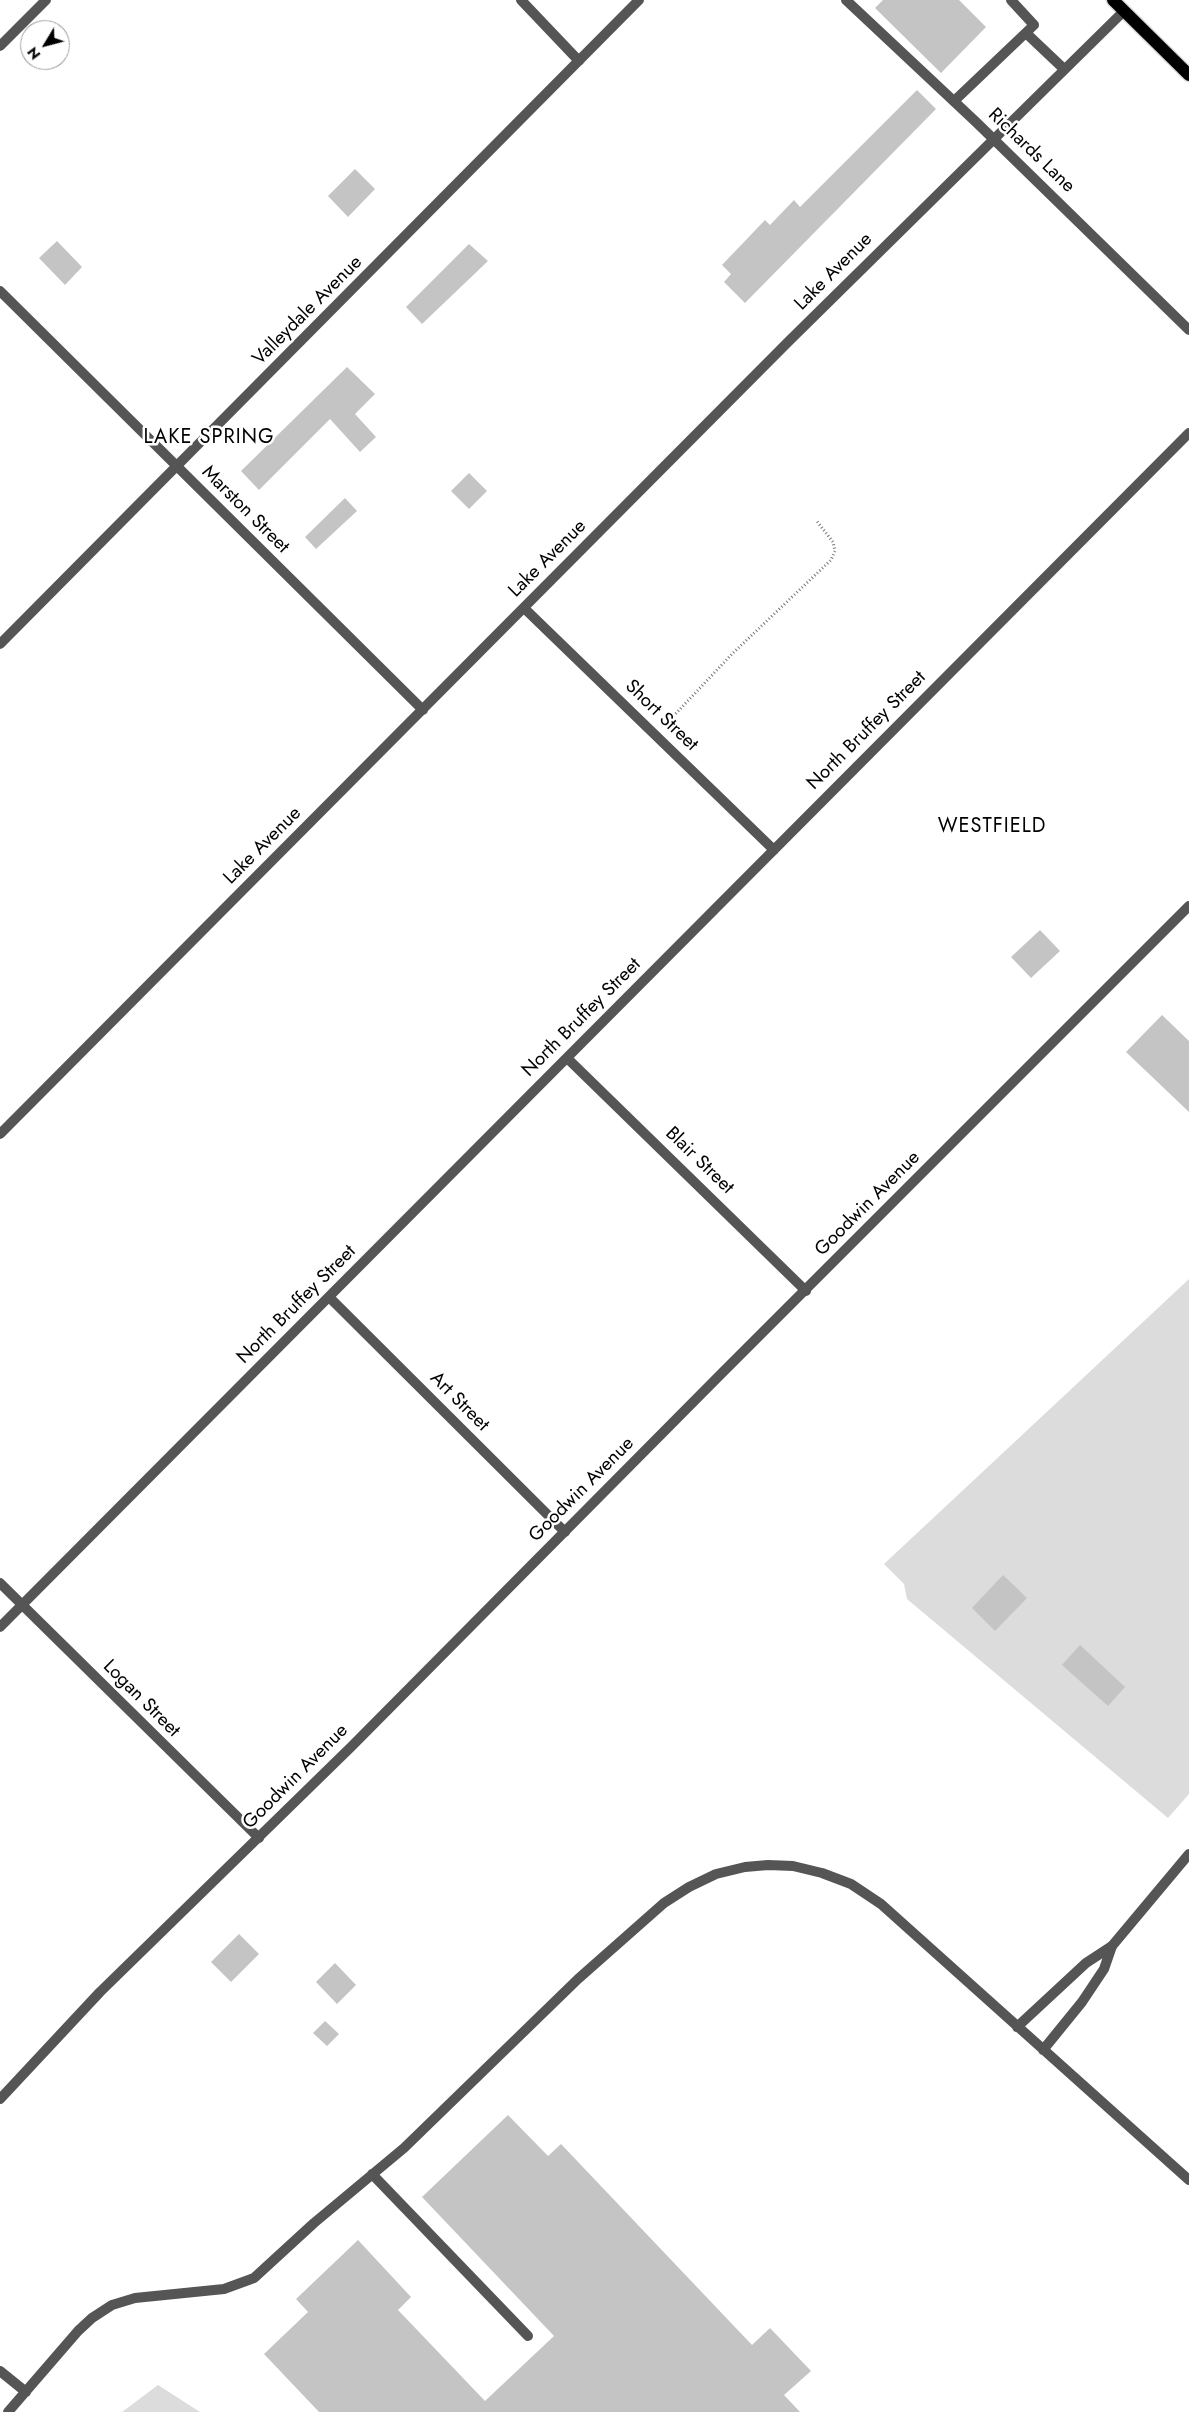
<!DOCTYPE html>
<html>
<head>
<meta charset="utf-8">
<style>
	body { margin:0 }
	#map { position:relative; width:1189px; height:2412px; overflow:hidden; background:#fff; font-family:Jost,sans-serif }
	canvas { display:block }
	.north { position:absolute; left:20px; top:20px; width:50px; height:50px; box-sizing:border-box; background:#fff; border:1px solid #999; border-radius:50%; rotate:233deg; font-size:14px; font-weight:700; line-height:20px; text-align:center; color:#000 }
	.north::after { content:''; display:block; margin:auto; width:18px; height:22px; background:#000; clip-path:polygon(50% 0,100% 100%,50% 72%,0 100%) }
</style>
</head>
<body>
<div id="map">
<canvas width="1189" height="2412"></canvas>
<div class="north">N</div>
</div>
<script>
const g = document.querySelector('canvas').getContext('2d');
g.lineJoin = 'round';
function fillPath(path, color) {
  g.fillStyle = color;
  g.fill(path, 'evenodd');
}
function shape(rows) {
  const path = new Path2D();
  for (const r of rows) {
    path.moveTo(r[0], r[1]);
    for (let i = 2; i < r.length; i += 2) path.lineTo(r[i], r[i + 1]);
  }
  return path;
}
function stroke(path, color, width, dash) {
  g.strokeStyle = color;
  g.lineWidth = width;
  g.lineCap = dash ? 'butt' : 'round';
  g.setLineDash(dash || []);
  g.stroke(path);
}
function label(font, color, halo, rows, align = 'center') {
  g.font = font + ' Jost,sans-serif';
  g.lineWidth = 5;
  g.setLineDash([]);
  g.textBaseline = 'middle';
  g.strokeStyle = halo;
  g.fillStyle = color;
  for (const [text, x, y, turn = 0] of rows) {
    g.save();
    g.translate(x, y);
    g.rotate((+turn || 0) * Math.PI / 180);
    g.textAlign = isNaN(turn) ? turn : align;
    if (halo) g.strokeText(text, 0, 0);
    g.fillText(text, 0, 0);
    g.restore();
  }
}
fillPath(shape([
	[1189,1279,1189,1794,1168,1818,907,1599,904,1584,884,1564],
	[158,2385,200,2412,122,2412]
]), '#dcdcdc');
fillPath(shape([
	[883,0,959,0,986,27,941,73,875,8],
	[917,90,936,109,745,303,724,282,731,274,722,265,765,220,770,225,794,200,800,207],
	[355,169,375,189,348,217,328,196],
	[57,241,82,267,65,285,39,258],
	[469,244,488,261,422,324,406,307],
	[347,367,375,394,355,414,376,437,360,452,330,419,259,490,241,471],
	[469,473,487,491,469,509,451,491],
	[345,498,357,511,316,549,305,537],
	[1040,930,1060,951,1031,978,1011,957],
	[1162,1015,1189,1041,1189,1112,1126,1052],
	[1003,1575,1027,1598,995,1631,972,1608],
	[1080,1645,1125,1687,1108,1706,1062,1665],
	[239,1934,259,1954,231,1982,211,1962],
	[335,1963,356,1985,337,2004,316,1982],
	[325,2021,339,2034,327,2046,313,2033],
	[508,2115,548,2156,561,2144,752,2345,770,2328,811,2371,784,2395,800,2412,319,2412,264,2354,308,2312,296,2299,358,2240,411,2297,398,2310,485,2401,554,2336,422,2197]
]), '#c4c4c4');
const primary = shape([
	[1113,0,1189,75]
]);
stroke(primary, '#dbdbdb', 15);
stroke(shape([
	[666,724,732,654,831,560,835,551,833,542,816,520]
]), '#777', 3, [1, 2.5]);
stroke(shape([
	[1026,33,1064,69],
	[954,101,1034,25,1011,0],
	[1017,2027,1086,1963,1112,1946],
	[1043,2050,1082,2002,1104,1969,1112,1946],
	[372,2174,528,2336],
	[0,2371,26,2392],
	[8,2412,78,2331,92,2318,112,2305,135,2298,224,2289,254,2278,314,2223,404,2148,578,1979,664,1903,689,1887,716,1874,745,1867,768,1865,793,1866,822,1873,851,1884,881,1904,1189,2180]
]), '#555', 10);
stroke(shape([
	[521,0,579,61],
	[846,0,976,122,1189,330],
	[0,46,46,0],
	[0,291,423,710],
	[524,608,774,850],
	[0,644,639,0],
	[567,1058,806,1291],
	[0,1134,789,341,1124,11],
	[329,1297,565,1532],
	[0,1583,259,1838],
	[0,1627,1189,433],
	[1112,1946,1189,1854]
]), '#555', 10);
stroke(shape([
	[0,2099,100,1992,351,1747,719,1376,1189,906]
]), '#555', 10);
stroke(primary, '#000', 12);
label('19px', '#000', '#fff', [
	["Richards Lane",1031,151,44],
	["Lake Avenue",834,272,-45],
	["Valleydale Avenue",308,311,-45],
	["Marston Street",245,510,45],
	["Lake Avenue",548,559,-45],
	["Short Street",661,716,44],
	["North Bruffey Street",867,731,-45],
	["Lake Avenue",263,846,-45],
	["North Bruffey Street",582,1018,-45],
	["Blair Street",699,1161,44],
	["Goodwin Avenue",868,1204,-45],
	["North Bruffey Street",297,1305,-45],
	["Art Street",459,1402,45],
	["Goodwin Avenue",582,1490,-45],
	["Logan Street",141,1699,45],
	["Goodwin Avenue",296,1777,-45]
]);
g.letterSpacing = '1px';
label('20px', '#000', '#fff', [
	["LAKE SPRING",209,438],
	["WESTFIELD",992,827]
]);
g.letterSpacing = '0px';
</script>
</body>
</html>
